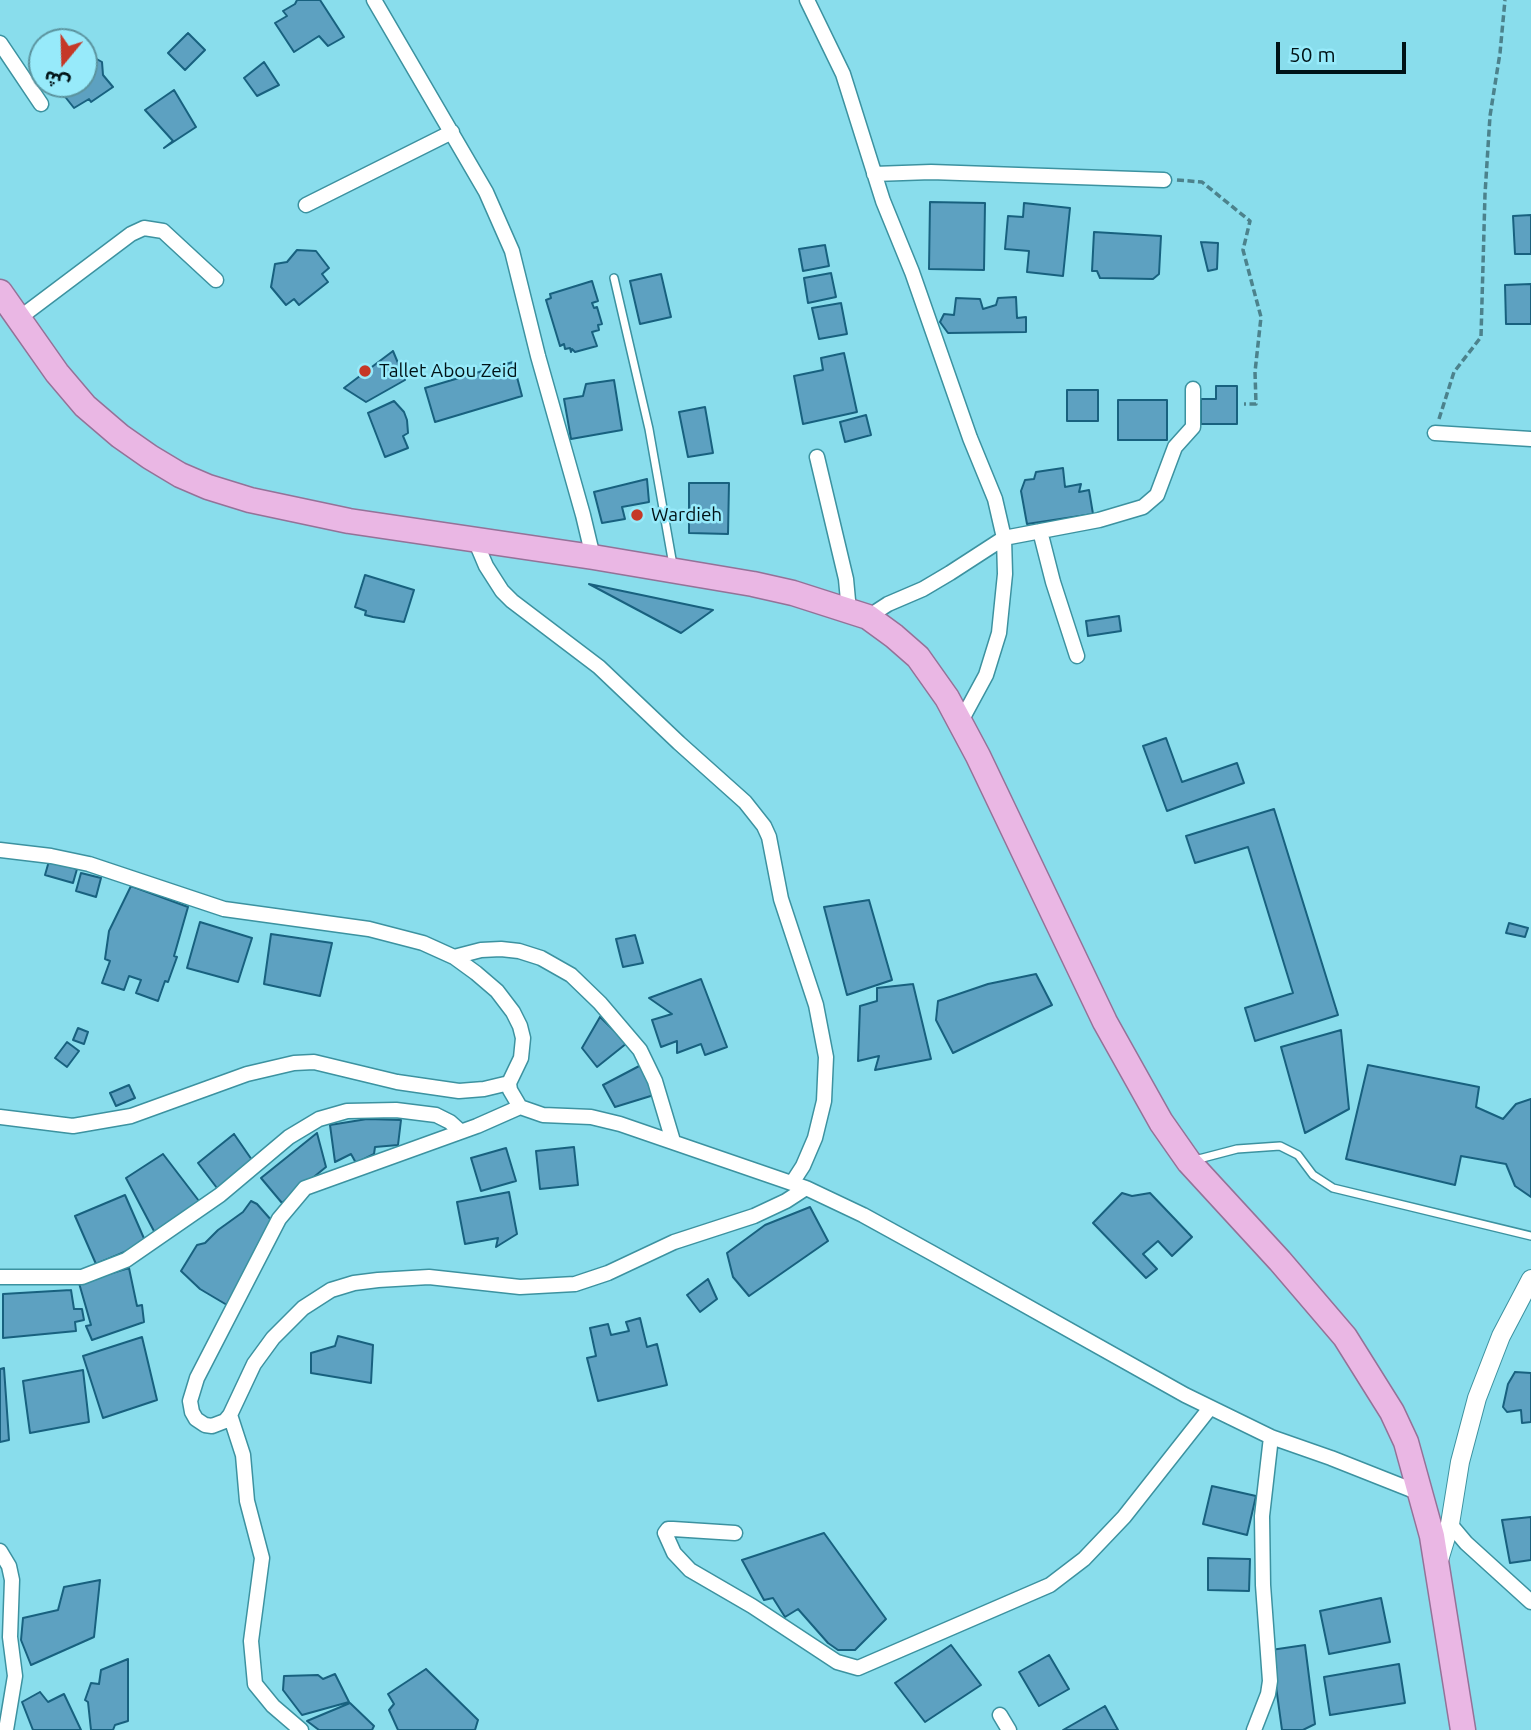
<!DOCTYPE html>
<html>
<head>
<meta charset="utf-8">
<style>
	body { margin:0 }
	#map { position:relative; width:1531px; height:1730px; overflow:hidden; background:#89ddec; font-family:Ubuntu,"Noto Sans Arabic",sans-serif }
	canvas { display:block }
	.north { position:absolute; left:28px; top:28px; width:70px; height:70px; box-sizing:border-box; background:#97eafa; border:2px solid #5b949f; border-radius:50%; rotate:199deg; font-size:19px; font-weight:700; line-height:28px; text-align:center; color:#001317 }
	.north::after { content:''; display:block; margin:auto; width:24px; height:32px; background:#c53827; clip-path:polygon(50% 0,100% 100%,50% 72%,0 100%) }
	.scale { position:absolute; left:1276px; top:42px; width:130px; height:32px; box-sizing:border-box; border:4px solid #001317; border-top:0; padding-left:9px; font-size:21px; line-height:24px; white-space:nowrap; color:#001317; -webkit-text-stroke:5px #97eafa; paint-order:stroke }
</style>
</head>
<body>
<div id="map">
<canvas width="1531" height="1730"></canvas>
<div class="north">ش</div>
<div class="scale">50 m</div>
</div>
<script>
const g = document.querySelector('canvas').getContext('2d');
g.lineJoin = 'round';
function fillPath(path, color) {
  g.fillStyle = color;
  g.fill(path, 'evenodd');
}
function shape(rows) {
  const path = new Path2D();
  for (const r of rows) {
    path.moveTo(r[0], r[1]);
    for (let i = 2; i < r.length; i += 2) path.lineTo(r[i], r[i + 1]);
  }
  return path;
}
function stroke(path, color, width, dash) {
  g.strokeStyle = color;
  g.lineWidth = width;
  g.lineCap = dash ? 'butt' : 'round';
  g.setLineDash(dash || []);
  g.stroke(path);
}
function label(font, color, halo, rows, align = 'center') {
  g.font = font + ' Ubuntu,sans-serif';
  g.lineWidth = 5;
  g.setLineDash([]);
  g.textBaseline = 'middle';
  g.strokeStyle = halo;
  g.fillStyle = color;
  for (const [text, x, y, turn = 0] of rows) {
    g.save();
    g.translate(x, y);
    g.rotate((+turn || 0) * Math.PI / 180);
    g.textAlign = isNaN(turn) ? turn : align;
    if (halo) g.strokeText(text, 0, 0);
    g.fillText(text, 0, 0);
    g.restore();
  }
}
const building = shape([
	[297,0,320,0,344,37,328,46,319,36,294,52,275,23,287,16,283,11,295,4,297,0],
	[188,33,205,50,185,70,168,53,188,33],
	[84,52,102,62,103,75,113,87,91,102,89,99,74,108,55,84,84,84,84,52],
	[264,62,279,85,257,96,244,78,264,62],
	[174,90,196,127,164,148,173,141,145,110,174,90],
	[930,202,985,203,984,270,929,269,930,202],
	[1024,203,1070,208,1063,276,1027,272,1029,251,1005,249,1008,216,1023,217,1024,203],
	[1531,215,1531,254,1515,254,1513,216,1531,215],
	[1094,232,1161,236,1159,274,1153,279,1100,278,1097,271,1092,271,1094,232],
	[1201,242,1218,243,1217,269,1208,271,1201,242],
	[825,245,829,266,803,271,799,249,825,245],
	[297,250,316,251,329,268,322,274,328,282,299,305,294,299,286,305,271,287,275,264,287,262,297,250],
	[831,273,836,297,808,303,804,278,831,273],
	[661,274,671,317,640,324,630,281,661,274],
	[592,281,598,301,592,303,594,308,597,307,602,324,598,325,599,330,592,332,597,346,575,352,572,349,571,352,570,348,565,349,564,344,560,346,546,300,551,298,550,294,592,281],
	[1531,284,1531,324,1506,324,1505,285,1531,284],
	[1016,297,1017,318,1026,317,1026,332,948,333,940,322,944,314,954,315,956,298,980,299,983,309,996,305,998,298,1016,297],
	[841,303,847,334,819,339,812,308,841,303],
	[393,351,405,380,366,402,344,388,393,351],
	[844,353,857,412,803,424,794,376,823,370,821,358,844,353],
	[513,362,522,396,435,422,425,388,513,362],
	[614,380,622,430,571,439,564,399,583,396,586,384,614,380],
	[1216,386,1237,386,1237,424,1201,424,1201,399,1216,399,1216,386],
	[1067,390,1098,390,1098,421,1067,421,1067,390],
	[1118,400,1167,400,1167,440,1118,440,1118,400],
	[394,401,404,412,407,420,408,433,403,436,408,448,385,457,368,413,394,401],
	[705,407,713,453,688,457,679,412,705,407],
	[866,415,871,435,845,442,840,422,866,415],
	[1063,468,1065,487,1081,484,1079,492,1089,490,1093,514,1027,524,1021,491,1025,480,1034,479,1036,472,1063,468],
	[647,479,649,502,622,507,625,519,602,523,594,492,647,479],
	[689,483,729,483,728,534,689,533,689,483],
	[365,575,414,590,404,622,373,617,365,615,366,611,355,607,365,575],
	[589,584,713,610,681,633,589,584],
	[1119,616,1121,631,1088,636,1086,621,1119,616],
	[1166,738,1182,782,1237,763,1244,783,1167,811,1143,746,1166,738],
	[1274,809,1338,1015,1255,1041,1245,1008,1293,993,1248,847,1195,863,1186,836,1274,809],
	[49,861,77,869,73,883,45,875,49,861],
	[81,873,101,878,96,897,76,891,81,873],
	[131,886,188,907,174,956,177,957,168,982,165,981,158,1001,136,993,141,980,129,976,124,990,102,983,110,961,105,959,109,931,131,886],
	[869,900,892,980,847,995,824,907,869,900],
	[200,922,252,938,238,982,187,968,200,922],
	[1509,923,1528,928,1525,937,1506,933,1509,923],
	[271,934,332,943,320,996,264,984,271,934],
	[635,935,643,963,623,967,616,939,635,935],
	[1036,974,1052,1005,953,1053,936,1020,938,1001,988,984,1036,974],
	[701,979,727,1047,705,1055,701,1044,677,1053,677,1041,661,1047,652,1020,672,1014,649,998,701,979],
	[913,984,931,1059,875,1070,879,1056,858,1061,860,1006,877,1001,877,988,913,984],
	[600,1017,627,1043,597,1067,582,1048,600,1017],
	[78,1028,88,1032,84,1044,73,1040,78,1028],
	[1341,1030,1349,1109,1305,1133,1281,1047,1341,1030],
	[67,1042,79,1051,67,1067,55,1058,67,1042],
	[643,1064,654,1095,615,1107,603,1085,643,1064],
	[1368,1065,1479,1087,1476,1107,1503,1119,1516,1104,1531,1099,1531,1197,1515,1186,1506,1164,1461,1156,1455,1185,1346,1159,1368,1065],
	[129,1085,135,1098,116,1106,110,1093,129,1085],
	[367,1119,401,1120,398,1145,375,1147,374,1154,356,1163,351,1154,335,1162,330,1125,367,1119],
	[317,1133,326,1167,282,1203,261,1178,317,1133],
	[234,1134,252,1160,220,1192,198,1163,234,1134],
	[574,1147,578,1185,540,1189,536,1151,574,1147],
	[506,1148,516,1181,481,1191,471,1158,506,1148],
	[163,1154,199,1201,155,1233,126,1178,163,1154],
	[509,1192,517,1234,496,1247,498,1238,465,1244,457,1202,509,1192],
	[1122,1193,1132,1196,1150,1193,1192,1237,1172,1256,1158,1241,1143,1254,1157,1269,1146,1278,1093,1223,1122,1193],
	[125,1195,146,1243,96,1264,75,1216,125,1195],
	[251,1201,257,1204,272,1221,227,1305,200,1289,181,1271,197,1245,205,1243,218,1230,243,1212,251,1201],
	[810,1207,828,1241,749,1296,733,1277,727,1253,765,1225,810,1207],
	[129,1268,137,1306,142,1305,144,1322,92,1340,86,1326,91,1325,79,1283,129,1268],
	[708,1279,717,1299,700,1312,687,1295,708,1279],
	[71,1290,74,1309,82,1309,84,1320,75,1322,76,1331,3,1338,3,1294,71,1290],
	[640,1318,647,1347,657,1344,667,1385,598,1401,587,1358,596,1356,590,1328,608,1324,611,1335,629,1331,626,1322,640,1318],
	[338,1336,373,1345,371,1383,311,1373,311,1353,335,1346,338,1336],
	[142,1337,157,1400,103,1418,83,1356,142,1337],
	[4,1368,9,1440,0,1442,0,1369,4,1368],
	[83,1370,89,1422,30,1433,23,1381,83,1370],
	[1515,1372,1531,1373,1531,1422,1522,1423,1521,1410,1507,1412,1503,1407,1508,1384,1515,1372],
	[1212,1486,1256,1496,1247,1535,1203,1524,1212,1486],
	[1531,1517,1531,1560,1510,1563,1502,1520,1531,1517],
	[824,1533,886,1619,855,1650,838,1650,828,1643,798,1609,785,1617,773,1598,764,1600,742,1560,824,1533],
	[1208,1558,1250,1559,1249,1591,1208,1590,1208,1558],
	[100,1580,94,1637,31,1665,21,1640,23,1618,58,1610,64,1587,100,1580],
	[1381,1598,1390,1642,1329,1654,1320,1611,1381,1598],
	[951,1645,981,1685,925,1722,895,1683,951,1645],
	[1305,1645,1315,1724,1303,1730,1282,1730,1271,1650,1305,1645],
	[1049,1655,1069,1689,1039,1706,1019,1672,1049,1655],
	[128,1659,128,1721,115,1725,113,1730,91,1730,88,1702,85,1700,91,1683,99,1684,101,1670,128,1659],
	[1399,1664,1405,1703,1330,1715,1324,1677,1399,1664],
	[426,1669,478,1720,475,1730,398,1730,389,1710,394,1704,388,1694,426,1669],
	[335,1674,349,1702,302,1715,283,1690,284,1676,318,1675,323,1679,335,1674],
	[40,1692,48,1702,64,1694,81,1730,33,1730,22,1702,40,1692],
	[350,1703,374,1726,372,1730,319,1730,307,1721,350,1703],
	[1105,1706,1118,1730,1063,1730,1105,1706]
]);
fillPath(building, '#5da1c1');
stroke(building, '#18617f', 2);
const service = shape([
	[614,278,649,429,673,565],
	[1195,1160,1237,1149,1280,1146,1298,1155,1313,1175,1333,1188,1531,1236]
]);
const minor = shape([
	[374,0,486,192,512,251,538,356,583,515,593,557],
	[807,0,843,74,883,201,912,272,970,438,995,499,1004,538,950,573,923,589,888,604,868,617],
	[0,43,41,104],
	[874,174,931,172,1164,180],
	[306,205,452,132],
	[18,319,131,234,144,228,163,231,216,280],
	[1435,433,1531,439],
	[817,457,846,579,849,611],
	[1040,531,1053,582,1077,656],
	[475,540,486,566,502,591,512,601,599,667,679,743,745,802,764,826,769,837,781,899,816,1005,826,1057,824,1101,815,1138,803,1166,792,1183],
	[960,723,986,675,999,633,1005,574,1004,538,1099,520,1143,507,1157,495,1175,447,1193,427,1193,389],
	[0,850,51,856,89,864,224,909,369,929,423,943,454,957,476,973,497,991,513,1012,520,1026,523,1038,521,1058,509,1083,510,1090,520,1107,543,1115,591,1117,620,1124,806,1188,863,1215,932,1253,1185,1395,1271,1437,1331,1458,1422,1494],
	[454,957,481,950,501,949,519,951,541,958,571,975,600,1003,640,1050,655,1081,673,1141],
	[520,1107,477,1126,305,1188,279,1219,197,1378,190,1401,192,1412,196,1419,205,1425,212,1426,225,1421,230,1415,254,1364,273,1338,303,1308,331,1290,354,1283,378,1280,429,1277,520,1287,575,1284,608,1273,674,1242,754,1216,786,1201,806,1188],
	[0,1117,73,1126,131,1116,247,1074,294,1063,314,1062,397,1082,459,1091,484,1089,509,1083],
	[0,1277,82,1277,126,1260,220,1195,289,1137,319,1119,347,1111,396,1110,436,1115,450,1122,460,1131],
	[230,1415,243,1455,247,1501,262,1558,251,1641,255,1684,273,1706,301,1730],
	[1450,1524,1466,1543,1531,1602],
	[735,1533,673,1529,668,1529,665,1533,674,1553,690,1570,752,1606,837,1662,858,1668,1050,1585,1084,1559,1124,1517,1210,1408],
	[0,1551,9,1566,12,1580,10,1637,15,1676,6,1730],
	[1000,1715,1009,1730],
	[1254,1730,1268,1694,1270,1681,1263,1585,1262,1516,1271,1437]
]);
const tertiary = shape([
	[1439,1560,1450,1524,1460,1462,1477,1398,1501,1336,1531,1279]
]);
const trunk = shape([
	[0,292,57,373,85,406,120,436,150,457,180,475,208,487,250,500,349,521,593,557,753,584,793,593,868,617,894,636,918,657,947,698,978,756,1105,1022,1161,1122,1189,1162,1280,1261,1345,1337,1392,1412,1406,1442,1432,1536,1463,1730]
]);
stroke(service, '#3c92a0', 10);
stroke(minor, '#3c92a0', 17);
stroke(tertiary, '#3c92a0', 20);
stroke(trunk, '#947298', 27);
stroke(shape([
	[1177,180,1202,182,1250,221,1243,250,1261,317,1255,372,1256,404,1244,404],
	[1439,419,1454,372,1481,337,1485,194,1490,116,1500,53,1505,0]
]), '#4c828c', 3.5, [7, 3.5]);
stroke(service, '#fff', 7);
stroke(minor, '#fff', 14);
stroke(tertiary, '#fff', 18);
stroke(trunk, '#eab7e4', 24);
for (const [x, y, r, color] of [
	[365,371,7,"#c53827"],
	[637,515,7,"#c53827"]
]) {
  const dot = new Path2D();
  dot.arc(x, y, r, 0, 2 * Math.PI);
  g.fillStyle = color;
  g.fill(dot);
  stroke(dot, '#97eafa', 2.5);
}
label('19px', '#001317', '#97eafa', [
	["Tallet Abou Zeid",379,371],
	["Wardieh",651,515]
], 'left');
</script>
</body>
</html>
